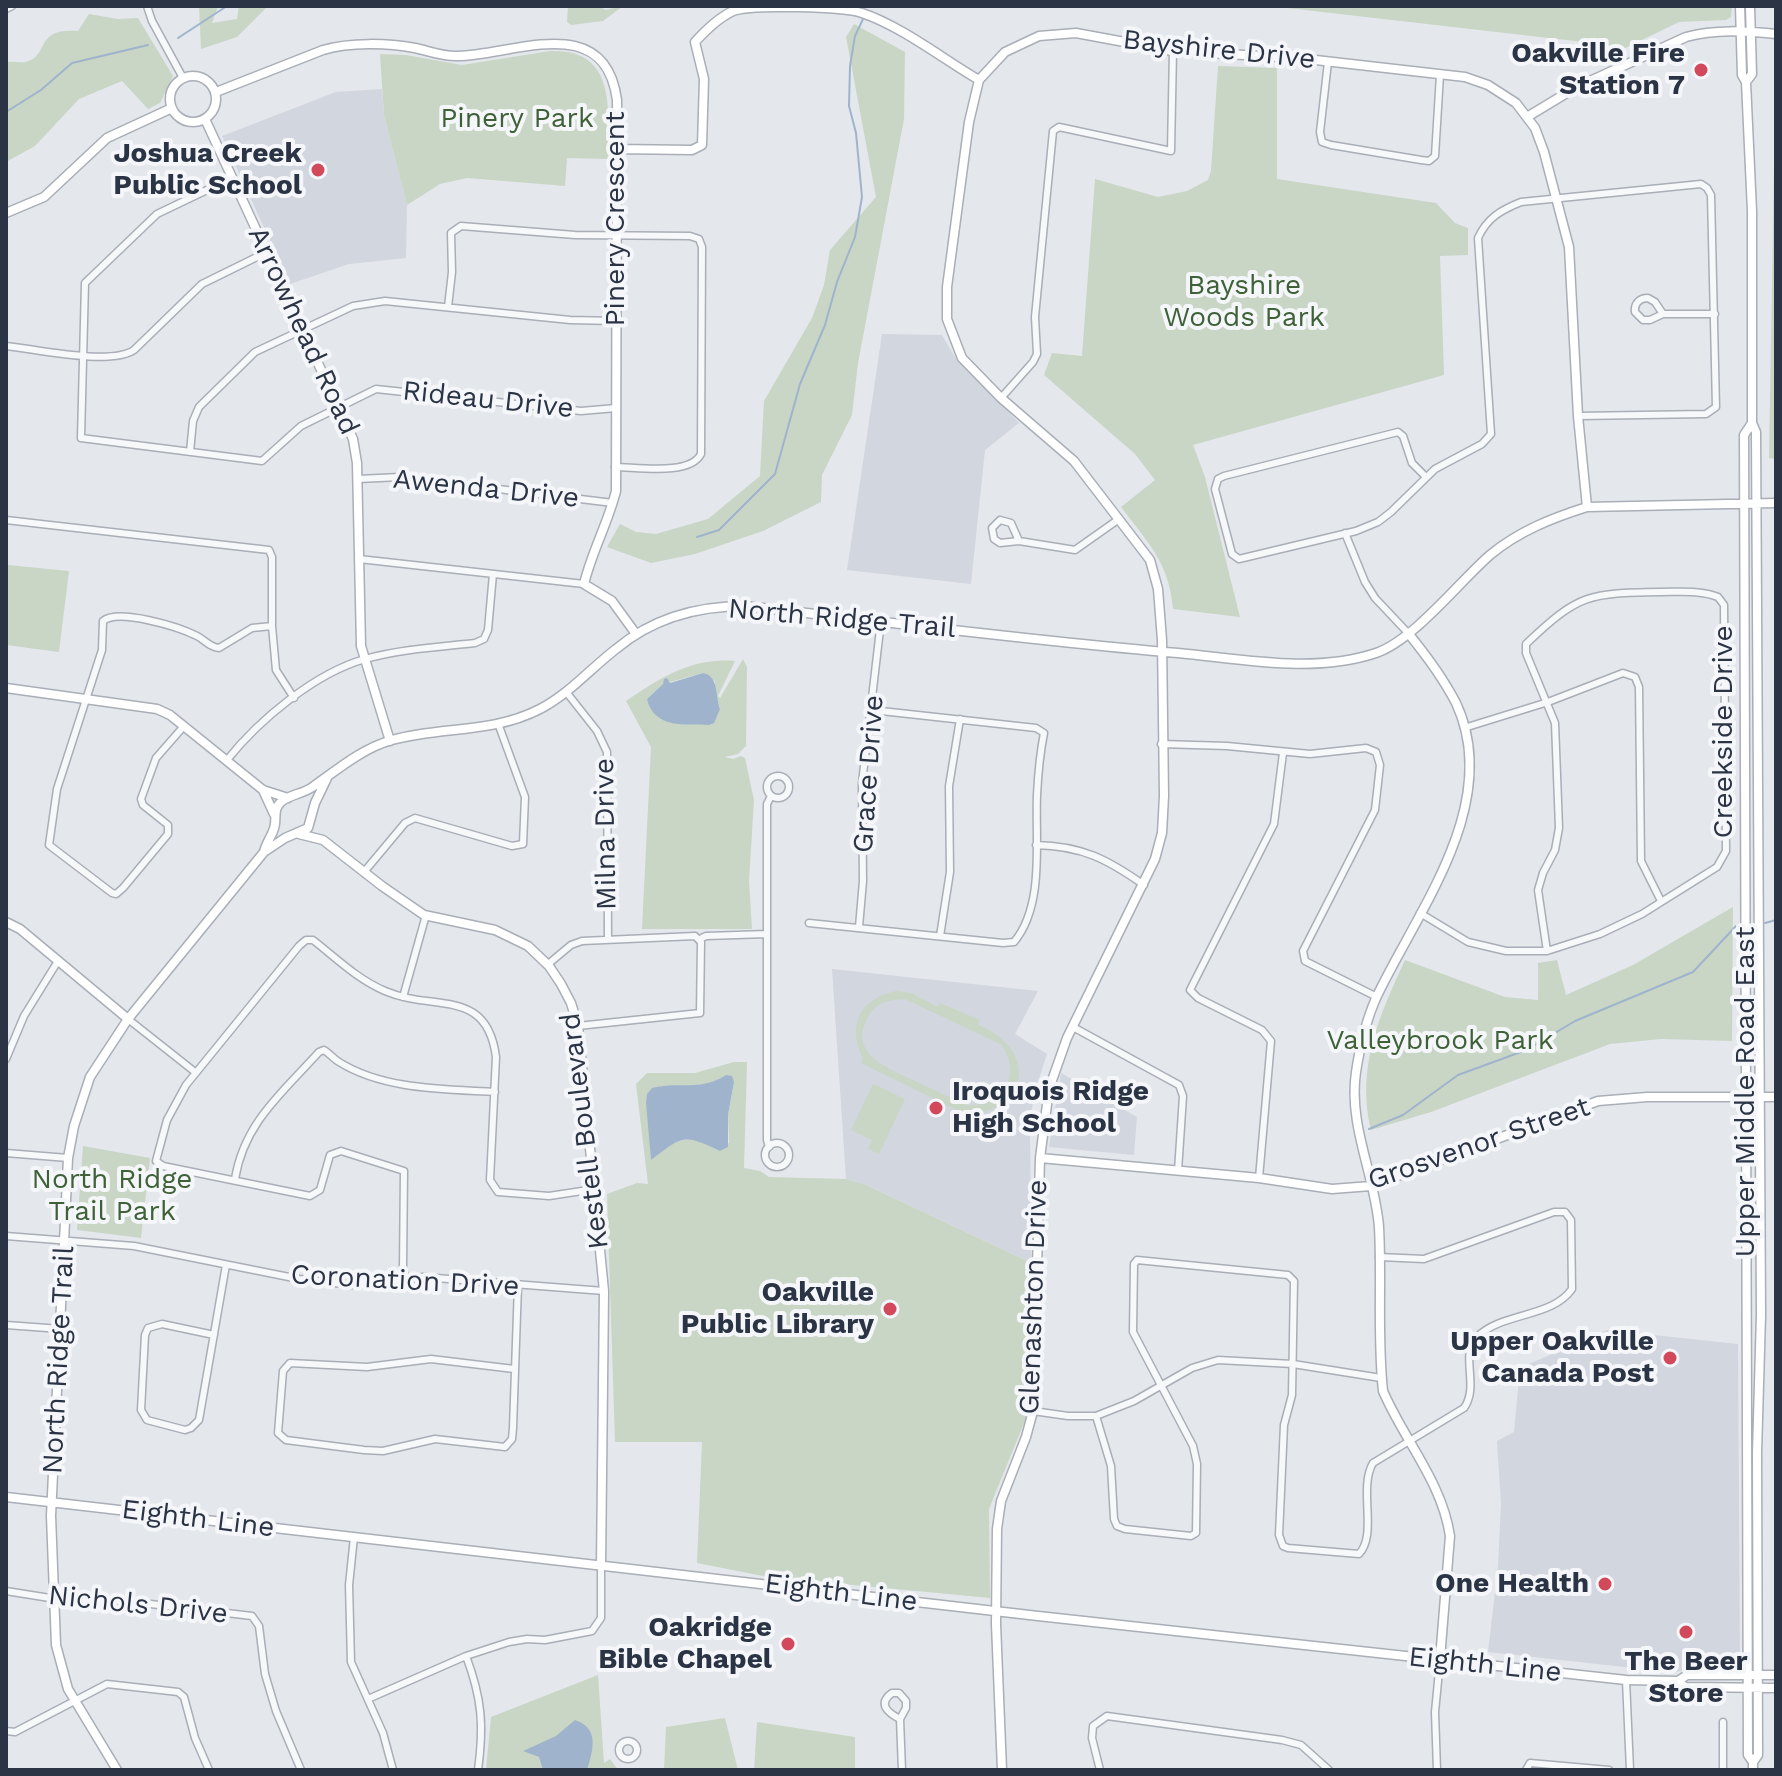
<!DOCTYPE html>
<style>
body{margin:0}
#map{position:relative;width:1782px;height:1776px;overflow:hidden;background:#e4e7ec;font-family:"Work Sans",sans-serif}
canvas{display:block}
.frame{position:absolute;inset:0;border:8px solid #2b3445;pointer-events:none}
</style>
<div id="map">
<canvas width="1782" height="1776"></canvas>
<div class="frame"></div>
</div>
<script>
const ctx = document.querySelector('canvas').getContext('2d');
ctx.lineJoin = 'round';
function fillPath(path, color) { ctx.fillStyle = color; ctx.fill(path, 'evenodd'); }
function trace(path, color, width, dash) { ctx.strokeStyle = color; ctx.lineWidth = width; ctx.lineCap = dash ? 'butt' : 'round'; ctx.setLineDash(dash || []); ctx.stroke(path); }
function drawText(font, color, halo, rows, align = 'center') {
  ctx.font = font + ' "Work Sans",sans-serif'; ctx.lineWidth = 8; ctx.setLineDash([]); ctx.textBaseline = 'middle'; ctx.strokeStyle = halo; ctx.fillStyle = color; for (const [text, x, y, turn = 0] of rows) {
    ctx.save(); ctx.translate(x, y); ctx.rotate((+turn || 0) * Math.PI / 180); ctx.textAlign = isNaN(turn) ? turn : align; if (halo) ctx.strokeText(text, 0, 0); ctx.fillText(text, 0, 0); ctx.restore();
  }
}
fillPath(new Path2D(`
 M382,89L384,115L407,205L406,258L349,264L290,284L222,136L336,92Z
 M882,334L942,335L955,357L1019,423L985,450L971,584L847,570Z
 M832,969L1038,991L1015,1034L1047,1054L1034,1094L1030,1123L1031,1263L864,1184L846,1179Z
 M1061,1073L1137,1117L1134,1155L1049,1147Z
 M1607,1330L1738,1344L1740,1667L1670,1672L1488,1652L1498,1567L1501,1504L1497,1441L1514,1432L1520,1368Z`), '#d2d6de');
fillPath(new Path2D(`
 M199,6H218L212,23L237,19L239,6H268L237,37L201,49Z
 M568,6H598L606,10L623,6L603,21L571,25L567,22Z
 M1270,6H1732L1731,17L1726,20L1679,22L1607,57L1601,44Z
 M89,14L118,19L138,18L173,76L160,103L148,109L122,81L79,99L35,146L6,162V62C12,61 20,63 26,62C51,55 33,28 78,31Z
 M854,24L905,52L904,119L858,363L852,415L822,475L821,502L763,531L695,554L651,563L607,547L620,524L636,532L656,534L708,519L760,476L764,401L812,318L824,285L830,250L876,197L846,37Z
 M550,51C618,48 608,112 608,159L567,158L565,186L467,178L440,184L407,205L384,115L380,54L406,55L462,65Z
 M1776,51V459L1769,458Z
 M1218,66L1277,68V179L1436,203L1455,223L1468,228V255L1440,256L1444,375L1193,445L1205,477L1240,617L1173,609C1169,562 1148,543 1121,507L1155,480L1135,454L1044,375L1052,353L1082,356L1095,179L1158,197L1187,191L1208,180L1211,171Z
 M8,565L69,571L59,652L6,645Z
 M743,659L747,667L746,746L738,754L725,757L733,759L741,756L745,758L754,800L749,881L752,929H642L651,747L626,701C660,678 692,657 735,661L718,696L720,698ZM703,673L715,681V695L720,709L647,699L663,684Z
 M1733,907L1732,1041L1661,1039L1610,1044L1431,1112L1371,1130C1356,1068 1379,1016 1405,960L1505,997L1538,1000V963L1557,960L1566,995L1633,965Z
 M896,991L911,993L938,1007L940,1003L980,1020L978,1025C1031,1045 1035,1102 976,1114L973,1118L861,1063L863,1059C847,1025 859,999 896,991ZM905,999L1002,1045C1022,1077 1003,1108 966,1105C949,1097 932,1089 915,1081C888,1068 847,1054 868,1017C877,1001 889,1000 905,999Z
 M734,1062H747L744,1168L760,1171L769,1177L846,1179L864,1184L1031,1263L1032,1300L1029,1411L989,1509L990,1598L768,1577L697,1563L702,1442H615L607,1194L637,1183L648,1184L636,1084L647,1073H695ZM726,1075L734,1082L728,1115L729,1143L716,1149C689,1130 674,1142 651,1159L647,1094L660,1086L691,1087L714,1082Z
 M873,1084L905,1099L879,1154L868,1149L872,1140L851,1130Z
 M83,1146L150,1158L141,1238L77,1230Z
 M598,1675L604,1763L610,1759L618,1770H486L491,1717Z
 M725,1718L738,1770H664L666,1727Z
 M757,1722L855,1737V1770H754Z`), '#c9d6c5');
fillPath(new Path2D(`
 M703,673C719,676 715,695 720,709L714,723L709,725C685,724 654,729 647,699L663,684L664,679L667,678L670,683Z
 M726,1075L732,1076L734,1082L728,1115V1147L720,1151C684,1134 684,1135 651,1160L646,1103L647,1094L652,1088C678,1081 700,1092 726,1075Z
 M575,1720C600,1728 593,1751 587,1770H543L539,1757L523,1751L556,1736Z`), '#9fb4cc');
trace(new Path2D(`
 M178,38L227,6
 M6,112L41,90L72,63L148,45
 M697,537L719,530L775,474L800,384L825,325L837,282L855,237L862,197L856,133L849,106L850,66L855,36L863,19
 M1765,923L1776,920
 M1535,1045L1575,1021L1693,972L1736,926
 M1369,1129L1403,1115L1458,1075L1529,1049`), '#9fb4cc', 2);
const street = new Path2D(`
 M147,6L152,21L183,78
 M6,9L12,6
 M1328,62L1320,132L1322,142L1331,145L1421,160L1429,161L1435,156L1440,75
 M232,178L157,214L85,283L81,438L262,461L301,426L376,389L581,411L616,408
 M1648,298L1655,302L1663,314L1650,320H1643L1635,312C1634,304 1639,298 1648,298Z
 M448,307L452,272L451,233L461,226L575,235L690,236L699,239L702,247L701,454C690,476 637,467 615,467
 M1663,314H1715
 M6,346C36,349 110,366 134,350L202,284L267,252
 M1001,398L1033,362L1037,354L1035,317L1053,131L1059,127L1171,151L1173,51
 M190,452L193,421L199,407L255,352L353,306L385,301L570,320L616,321
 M1426,477L1412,463L1403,436L1398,432L1224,476L1218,479L1215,489L1232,554L1239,559L1356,531L1378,522L1391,512L1435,469L1482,444L1491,434L1478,238C1487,218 1501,210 1521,202L1701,184L1707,188L1711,195L1716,407L1706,414L1578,416
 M358,479L400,477L613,503
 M6,520L269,550L272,557V626L276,670L294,698
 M1000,520L1011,523L1019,541L1000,543L994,539L992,528Z
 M1345,533L1365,582L1375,598L1408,633
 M1019,541L1075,550L1119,519
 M359,559L584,584
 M567,693L597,731L607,752L608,939
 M184,726L156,758L141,799L143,805L168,825V834L123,888L116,894L112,893L49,845L57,789L102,650L103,621C118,608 179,627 197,636C205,640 209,647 219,648L252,628L272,626
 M1464,728L1548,702L1623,673L1635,677L1639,687L1641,861L1661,901
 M1161,744L1227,746L1310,754L1366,748L1376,752L1380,765L1375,810L1303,951L1305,961L1377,997
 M227,760C259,720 315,673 365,659C401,649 438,647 475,643L484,639L488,630L493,574
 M767 787a11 11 0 1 1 22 0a11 11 0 1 1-22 0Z
 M1036,845C1082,846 1107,859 1144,885
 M364,872L405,823L415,818L512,846L523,844L525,797L499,726
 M1420,913L1468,942L1506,951H1547L1600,934L1642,914L1717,867L1726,851L1724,605L1718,597C1701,590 1680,592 1661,592C1590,593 1579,593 1526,644V653L1555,723L1559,828L1555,850L1543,873L1538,890L1547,951
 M809,923L1003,943L1014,942C1045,905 1035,840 1037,795C1038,775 1040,753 1044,733L1036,728L872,710
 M859,927L863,881L862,783L881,621
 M940,936L950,872L949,786L960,719
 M700,939L706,936L767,934
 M547,965L571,945L582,941L695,936L701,942L700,1013L578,1026
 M403,997L426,915
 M128,1019L195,1072
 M1073,1027L1179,1085L1183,1096L1178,1171
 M6,1059L24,1016L58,961
 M765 1155a12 12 0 1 1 24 0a12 12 0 1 1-24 0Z
 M769,1147L767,1140V804L771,796
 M6,1153L68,1158
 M1259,1178L1271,1041L1262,1030L1198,998L1190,990L1274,824L1283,753
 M235,1179C244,1123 282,1093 319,1052L324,1050C330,1054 334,1059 339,1062C384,1090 444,1089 495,1092
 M6,1236L134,1246L299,1279L353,1285L377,1284L423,1277L604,1291
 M406,1278L403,1268L404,1171L341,1151L330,1155L320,1190L310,1196L163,1166L156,1161L167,1120L186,1085L299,946L306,940H313C336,958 357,979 385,991C434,1012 487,987 496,1057L490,1180L498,1192L549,1196L595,1189
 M6,1325L61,1329
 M214,1335L162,1324L148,1328L145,1335L141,1410L147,1420L185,1430L191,1428L199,1420L226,1265
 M514,1369L431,1359L367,1367L290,1363L283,1371L278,1433L286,1440L364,1450L383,1451L435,1439L505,1447L512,1439L513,1428L518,1285
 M1033,1411L1068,1416H1096L1134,1401L1192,1368L1218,1360L1293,1364L1381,1378
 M1096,1416L1111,1466L1114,1519L1117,1526L1125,1529L1191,1536L1196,1533L1197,1464L1193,1446L1133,1332L1134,1264L1137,1260L1288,1275L1294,1281L1292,1395L1284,1425L1279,1535L1283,1546L1288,1548L1359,1554C1378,1534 1358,1488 1373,1463L1464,1408C1480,1386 1459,1354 1477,1337C1502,1312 1552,1318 1572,1289L1571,1220L1565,1212H1554L1424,1259L1379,1257
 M354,1537L349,1585L351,1662L383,1733L393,1770
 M6,1591L56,1599L125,1601L252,1616L259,1626L265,1674L276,1711L301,1770
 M466,1656C482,1698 484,1726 478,1770
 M1626,1680L1630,1770
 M892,1693H899L906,1701V1708L900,1719C888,1713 877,1704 892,1693Z
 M368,1699L466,1656L509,1642L527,1639L545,1640L592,1631L601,1618V1566
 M900,1719L902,1770
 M1723,1722V1770
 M6,1731L15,1732L107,1684L178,1692L184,1697L195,1738L209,1770
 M619 1750a9 9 0 1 1 18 0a9 9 0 1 1-18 0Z
 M1100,1770L1092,1738L1093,1726L1107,1716L1282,1740L1301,1745L1329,1770
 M1437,1770L1435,1712L1439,1671
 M1526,1770L1530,1763L1609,1770`);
const secondary = new Path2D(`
 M1740,6L1742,75L1746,82L1752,211V423L1756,432L1761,1315L1757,1453L1758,1755L1753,1762
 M170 99a23 23 0 1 1 46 0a23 23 0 1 1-46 0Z
 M1746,82L1752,74L1750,6
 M216,92L323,50C350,42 388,43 415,48C429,51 444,57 458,56C514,55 605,10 617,100L616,491C608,523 592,551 584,584L612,601L636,634
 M1527,117L1575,88L1686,37C1715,29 1746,31 1776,34
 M205,119L353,439L357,463L361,646L390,741
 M616,149L692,150L702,145L704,79L695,42C705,31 720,17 733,11C750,4 844,7 862,13C901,26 943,59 979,80
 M6,213L44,197L107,138L172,108
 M1752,423L1744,435L1748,1755L1753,1762V1770
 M1408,633C1426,655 1443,678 1456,703C1503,803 1418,910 1377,996C1366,1020 1360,1046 1356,1072C1348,1125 1375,1175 1379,1227C1382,1281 1377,1336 1383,1391C1404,1440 1442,1482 1450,1536L1439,1671
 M6,688L157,709L170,715L263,790L288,798
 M263,790L274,814
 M299,834L323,840L382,886L424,915L495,930L528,946L549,966L561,984L571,1003L578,1026L604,1291L601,1566
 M264,852L285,838L308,828L315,803L327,778
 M6,922L20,929L128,1019
 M1040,1158L1259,1178L1332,1189L1371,1186L1598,1101L1647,1097H1776
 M6,1497L1038,1616L1626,1680L1678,1681L1687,1675H1776
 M1678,1681L1685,1687L1776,1688
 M117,1770L68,1689L56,1645L51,1516L68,1158L74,1126L90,1077L128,1019L264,852C266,842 274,834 275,824C276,815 274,808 281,802C290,794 304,794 314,786C338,769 363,748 392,740C443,726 491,734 540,709C569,694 590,669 616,649C653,618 697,606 745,606C889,622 1034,641 1178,653C1242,659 1313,674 1376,653C1414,640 1459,582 1490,555C1519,531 1552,518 1587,507L1776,503
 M1002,1770L996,1624L997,1529L1001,1501L1026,1437L1033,1411L1040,1158L1049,1089L1067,1038L1155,859L1162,833L1164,796L1162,640L1158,589L1150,560L1074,461L1001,398L962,358L947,319V287L969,122L979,80L1005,52L1039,36L1076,33L1173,51L1298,58L1465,77L1488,85L1516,103L1535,128L1544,152L1569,247L1578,416L1587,507`);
trace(street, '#a9aeb7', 9);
trace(secondary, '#a9aeb7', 11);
trace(street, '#f7f8fa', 6);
trace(secondary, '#fff', 8);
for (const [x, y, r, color] of [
 [1701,70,8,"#d1495b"],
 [318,170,8,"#d1495b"],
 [936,1108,8,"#d1495b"],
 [890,1309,8,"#d1495b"],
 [1670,1358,8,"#d1495b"],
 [1605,1584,8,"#d1495b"],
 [1686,1632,8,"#d1495b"],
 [788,1644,8,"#d1495b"]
]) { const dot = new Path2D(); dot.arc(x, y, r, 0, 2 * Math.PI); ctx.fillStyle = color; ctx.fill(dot); trace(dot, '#f4f6f9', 3); }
drawText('28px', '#2b3445', '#f4f6f9', [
 ["Bayshire Drive",1219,50,6],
 ["Pinery Crescent",616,219,-90],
 ["Arrowhead Road",303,331,65],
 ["Rideau Drive",488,400,6],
 ["Awenda Drive",486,489,6],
 ["North Ridge Trail",842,619,5],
 ["Creekside Drive",1724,732,-90],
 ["Grace Drive",869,774,-86],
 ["Milna Drive",606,834,-91],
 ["Upper Middle Road East",1746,1092,-90],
 ["Kestell Boulevard",585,1131,-97],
 ["Grosvenor Street",1479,1144,-19],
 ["Coronation Drive",405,1281,3],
 ["Glenashton Drive",1034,1297,-88],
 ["North Ridge Trail",59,1360,-87],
 ["Eighth Line",198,1519,7],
 ["Eighth Line",841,1593,7],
 ["Nichols Drive",138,1605,6],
 ["Eighth Line",1485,1665,6]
]);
drawText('bold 28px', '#2b3445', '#f4f6f9', [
 ["Oakville Fire",1685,54],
 ["Station 7",1685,86],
 ["Joshua Creek",302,154],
 ["Public School",302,186],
 ["Iroquois Ridge",952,1092,"left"],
 ["High School",952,1124,"left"],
 ["Oakville",874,1293],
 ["Public Library",874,1325],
 ["Upper Oakville",1654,1342],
 ["Canada Post",1654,1374],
 ["One Health",1589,1584],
 ["Oakridge",772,1628],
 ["Bible Chapel",772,1660],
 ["The Beer",1686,1662,"center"],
 ["Store",1686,1694,"center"]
], 'right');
drawText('28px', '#3f6138', '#f4f6f9', [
 ["Pinery Park",517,119],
 ["Bayshire",1244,286],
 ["Woods Park",1244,318],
 ["Valleybrook Park",1440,1041],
 ["North Ridge",112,1180],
 ["Trail Park",112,1212]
]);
</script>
